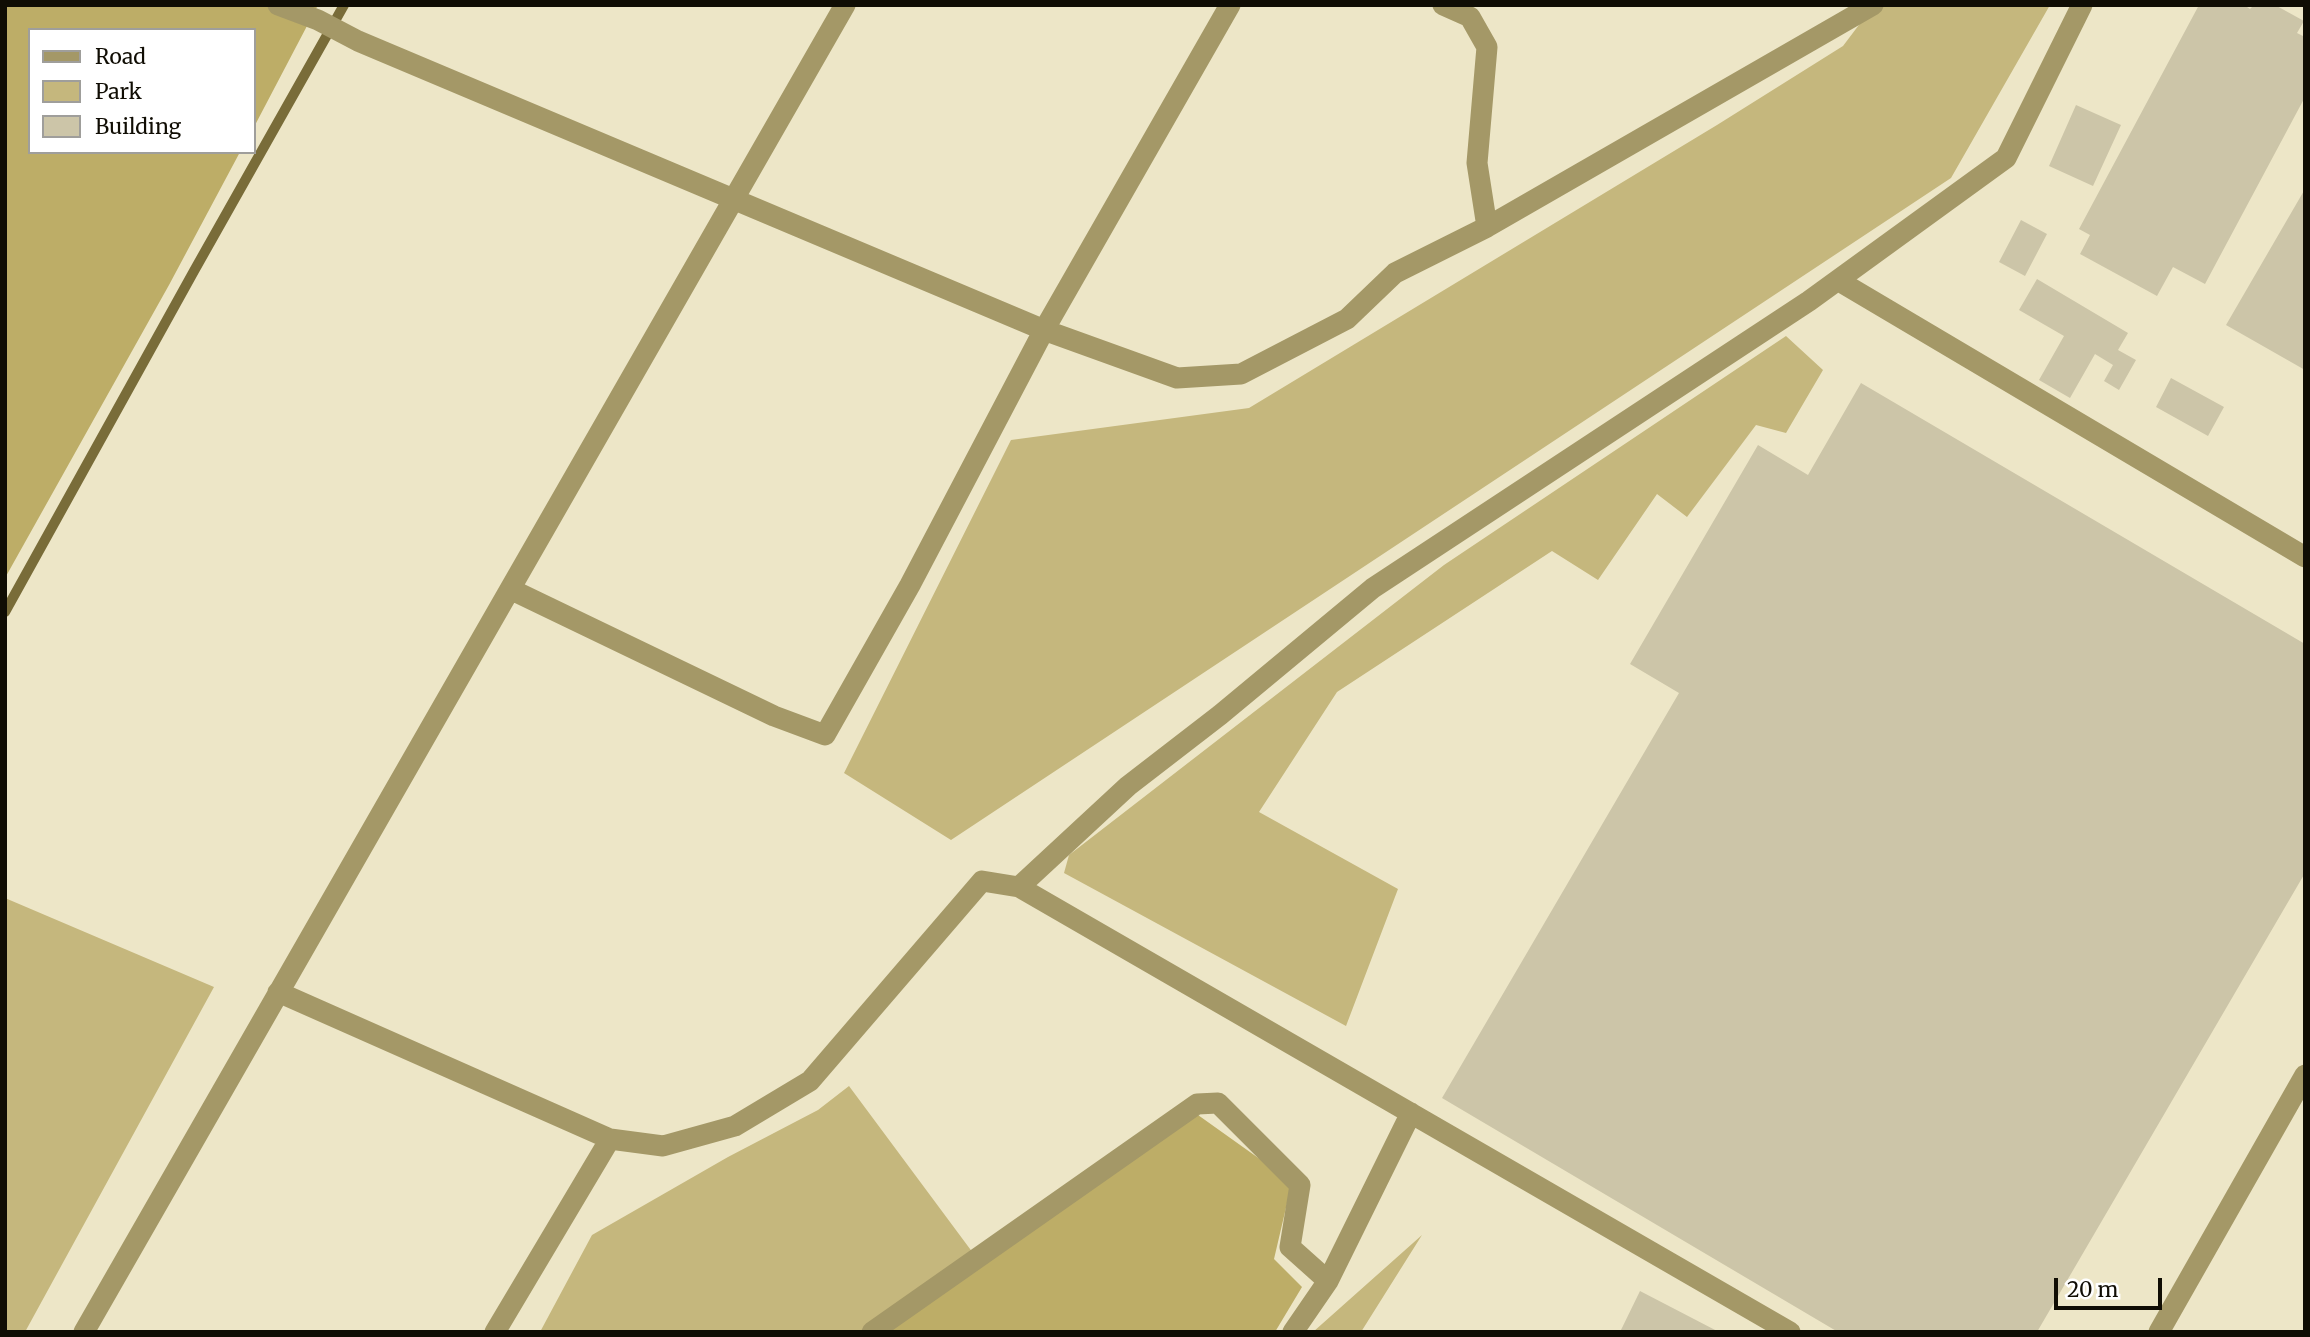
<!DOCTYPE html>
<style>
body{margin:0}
#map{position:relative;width:2310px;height:1337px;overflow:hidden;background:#ede6c7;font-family:Merriweather,serif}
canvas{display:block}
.frame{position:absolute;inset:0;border:7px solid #100d04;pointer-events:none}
.legend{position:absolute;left:28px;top:28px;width:228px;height:126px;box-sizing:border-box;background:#fff;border:2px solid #9f9e9b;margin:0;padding:9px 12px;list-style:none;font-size:21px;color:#100d04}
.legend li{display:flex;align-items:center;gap:14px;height:35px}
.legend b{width:35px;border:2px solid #9f9e9b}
.scale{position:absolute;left:2054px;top:1278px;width:108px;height:32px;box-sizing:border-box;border:4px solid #100d04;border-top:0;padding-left:9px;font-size:21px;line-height:24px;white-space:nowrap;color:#100d04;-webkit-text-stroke:5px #fff;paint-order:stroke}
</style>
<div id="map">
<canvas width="2310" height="1337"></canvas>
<div class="frame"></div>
<ul class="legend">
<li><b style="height:9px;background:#a49867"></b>Road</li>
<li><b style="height:19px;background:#c5b77d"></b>Park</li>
<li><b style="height:19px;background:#ccc5a8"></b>Building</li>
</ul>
<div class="scale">20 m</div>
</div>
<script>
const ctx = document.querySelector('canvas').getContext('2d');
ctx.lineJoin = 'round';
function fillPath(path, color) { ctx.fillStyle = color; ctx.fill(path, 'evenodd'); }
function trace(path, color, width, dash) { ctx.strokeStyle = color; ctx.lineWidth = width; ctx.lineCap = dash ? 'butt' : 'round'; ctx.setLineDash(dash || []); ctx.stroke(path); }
fillPath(new Path2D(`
 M1874,5H2050L1951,178L951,840L844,773L1011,440L1249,408L1717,125L1843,46Z
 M1786,336L1823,370L1786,433L1756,425L1687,517L1657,494L1598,580L1552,551L1337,692L1259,812L1398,889L1346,1026L1064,873L1069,855L1444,565Z
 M5,898L214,987L25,1332H5Z
 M849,1086L973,1253L862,1332H540L592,1235L728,1157L818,1110Z
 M1422,1235L1361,1332H1313Z`), '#c5b77d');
fillPath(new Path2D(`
 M5,5H318L254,127V30H30V152H240L169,285L5,578Z
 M1198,1115L1292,1182L1274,1259L1302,1287L1275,1332H882Z`), '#bdad67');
trace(new Path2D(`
 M5,612L194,271L344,5`), '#796c39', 10);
fillPath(new Path2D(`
 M2199,5H2244L2250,9L2254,5H2275L2304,21L2297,33L2305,37V97L2205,284L2173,267L2157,296L2080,254L2090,235L2079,229Z
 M2076,105L2121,125L2093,186L2049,166Z
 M2305,189V370L2226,325Z
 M2021,220L2047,234L2025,276L1999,262Z
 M2037,279L2128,333L2118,350L2136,360L2119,390L2104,381L2113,365L2095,354L2070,398L2039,380L2064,336L2019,310Z
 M2171,378L2224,407L2208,436L2156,407Z
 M1861,383L2305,644V873L2037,1332H1838L1442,1098L1679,693L1630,664L1758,445L1808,475Z
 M1640,1291L1719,1332H1620Z`), '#ccc5a8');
trace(new Path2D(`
 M278,5L318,20L358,41L1044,330L1177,378L1241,374L1347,319L1395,273L1487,227L1873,5
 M1443,5L1470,17L1487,47L1477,163L1487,227
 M1839,281L2305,557
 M510,589L774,716L825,735L910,585L1044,330L1230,5
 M1019,887L1128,786L1220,715L1373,588L1809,301L2006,158L2082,5
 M278,992L610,1139L663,1146L735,1126L810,1081L982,881L1019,887L1790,1332
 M84,1332L845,5
 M495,1332L610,1139
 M872,1332L1197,1104L1218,1103L1300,1185L1290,1247L1328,1281
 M1293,1332L1328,1281L1411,1113
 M2159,1332L2305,1075`), '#a49867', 21);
</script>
